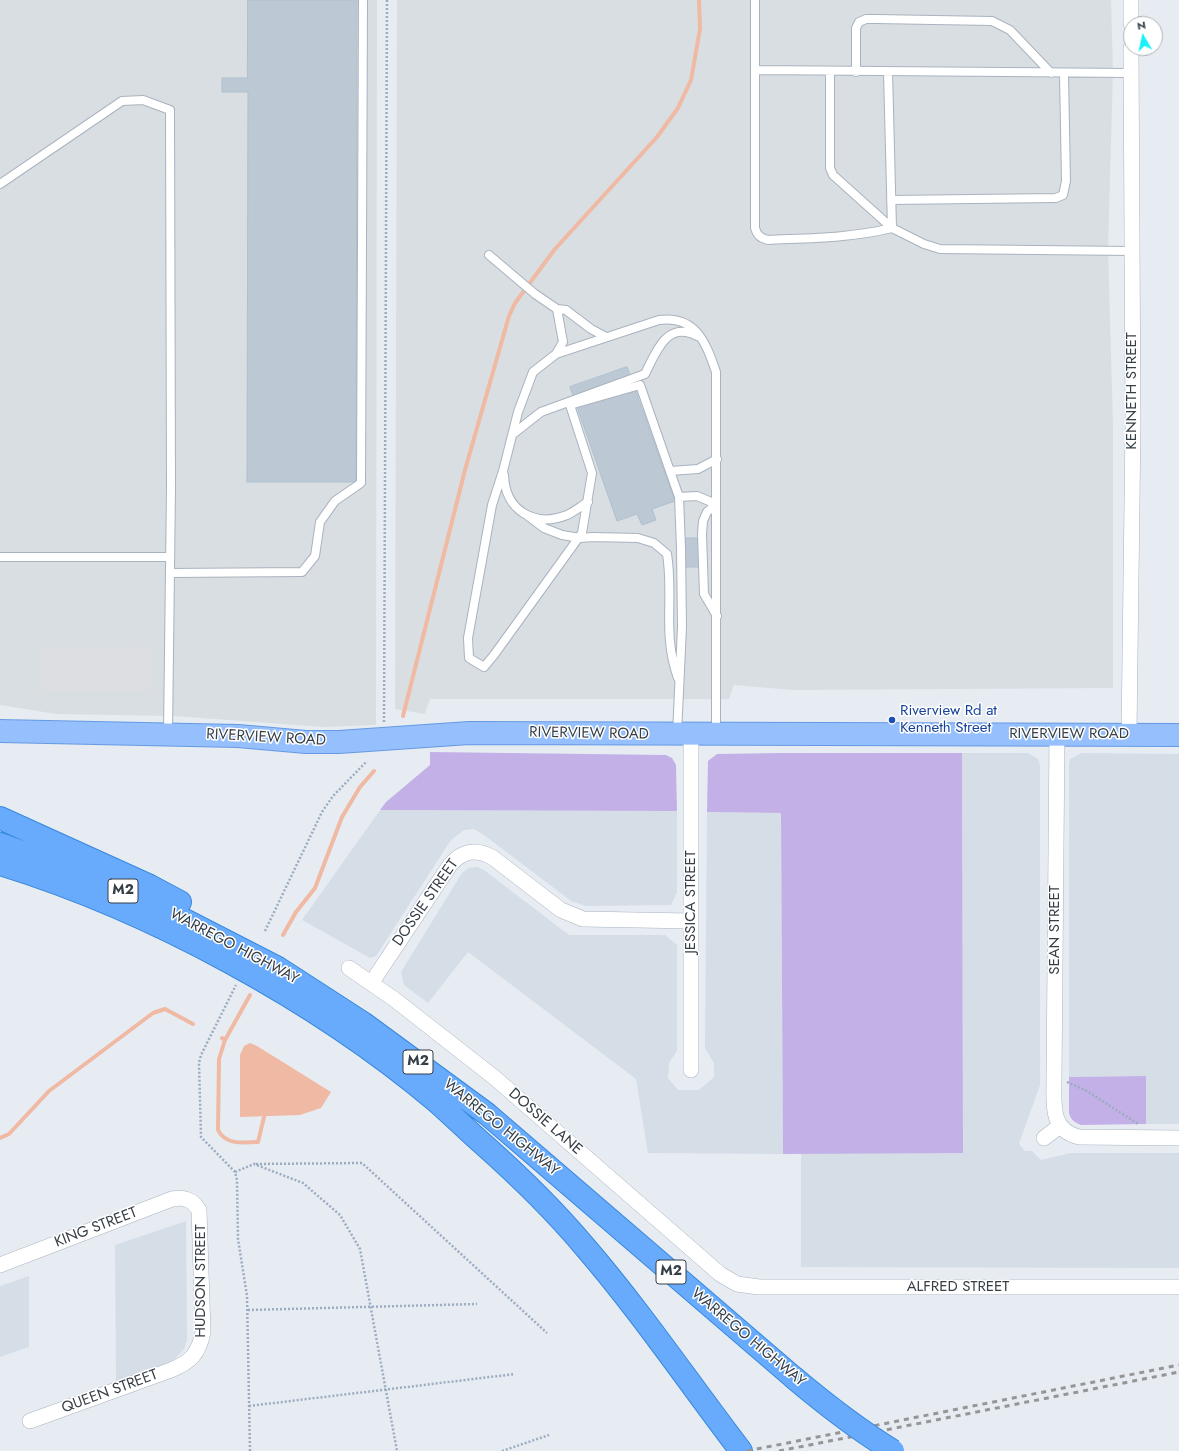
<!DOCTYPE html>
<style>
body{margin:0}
#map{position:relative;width:1179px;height:1451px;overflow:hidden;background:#e7ecf3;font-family:Jost,sans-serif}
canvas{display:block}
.north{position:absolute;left:1123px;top:16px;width:40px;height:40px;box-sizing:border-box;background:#fff;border:1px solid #afb2b5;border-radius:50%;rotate:351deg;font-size:11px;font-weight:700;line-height:16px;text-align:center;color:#363e46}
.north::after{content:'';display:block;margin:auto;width:14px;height:18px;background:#19f1f8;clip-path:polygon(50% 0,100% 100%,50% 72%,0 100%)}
</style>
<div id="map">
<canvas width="1179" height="1451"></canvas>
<div class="north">N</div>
</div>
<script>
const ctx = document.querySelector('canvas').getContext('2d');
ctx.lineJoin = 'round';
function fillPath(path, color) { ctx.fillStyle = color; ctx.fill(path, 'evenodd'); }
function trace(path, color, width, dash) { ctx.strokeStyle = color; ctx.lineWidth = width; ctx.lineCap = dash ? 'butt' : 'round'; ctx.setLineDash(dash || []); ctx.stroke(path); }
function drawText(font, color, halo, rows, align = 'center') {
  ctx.font = font + ' Jost,sans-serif'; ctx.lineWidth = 3; ctx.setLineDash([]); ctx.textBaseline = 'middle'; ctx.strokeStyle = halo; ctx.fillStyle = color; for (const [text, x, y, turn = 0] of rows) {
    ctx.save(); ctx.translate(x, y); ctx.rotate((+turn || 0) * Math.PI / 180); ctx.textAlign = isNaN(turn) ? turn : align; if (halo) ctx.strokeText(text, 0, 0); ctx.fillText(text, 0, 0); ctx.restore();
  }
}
fillPath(new Path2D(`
 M962,753H1028L1038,759L1040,765V1085L1019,1144L1025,1151H1032L1041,1160L1071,1153H1179V1268L801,1267V1153H963Z
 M1081,753L1179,754V1124H1146V1076L1069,1077V765L1070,759Z
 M380,810L677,811V892L671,905L586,906L571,901L484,835L474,829L464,830L451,840L376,956L370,958L302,920Z
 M707,812L781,813L783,1154L648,1153L636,1079L468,952L428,1003L404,985L401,972L462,873L469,868L477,867L484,870L569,935H665L677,945V1051L669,1063L668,1078L678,1090H699L714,1077V1063L705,1048Z
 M186,1221L187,1340L184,1349L173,1361L116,1382L115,1245Z
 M29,1276V1347L0,1357V1286Z`), '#d5dde7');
fillPath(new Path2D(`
 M0,0H377L376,725L323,727L174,716L56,714L0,705Z
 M397,0H1111L1113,71L1108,250L1113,424V688L792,690L734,685L729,699H430L425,714L395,709Z`), '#d8dee2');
fillPath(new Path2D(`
 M430,752L666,755L672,758L676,765L677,811L380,810L386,802L430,765Z
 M782,753H962L963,1153L783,1154L781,813L707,812L708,761L717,754Z
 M1146,1076V1124L1081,1125C1074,1122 1071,1120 1069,1113V1077Z`), '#c2b0e7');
fillPath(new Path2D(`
 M151,647V691L42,692V648Z`), '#dcdee1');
fillPath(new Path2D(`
 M250,1043L257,1046L331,1092L321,1108L300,1115L240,1117V1055L244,1046Z`), '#f0b9a3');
trace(new Path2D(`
 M403,716L465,470L509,316L515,303L555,249L657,137L678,108L691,80L700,29L699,0
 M283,935L296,912L315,888L342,817L360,787L374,771
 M222,1038L225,1040L250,995
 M225,1040L219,1059L218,1130C225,1145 244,1143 258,1142L264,1117
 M0,1138L9,1134L49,1091L153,1013L165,1009L193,1024`), '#f0b9a3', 4);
const building = new Path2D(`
 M248,0H357L356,482H247L248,92H222V78H247Z
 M627,367L675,501L652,509L656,520L642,525L637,514L617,521L570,387Z
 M686,538H699V567H686Z`);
fillPath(building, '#bcc9d5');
trace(building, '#afc0cf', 1);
const lane = new Path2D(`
 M755,0V228C757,235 760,238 768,240C809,238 851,238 892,228L888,72
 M755,70L1131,73
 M830,72V168L833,175L892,228L924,244L940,249L1131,251
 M856,72V28L859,22L866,19H876L992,21L1010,30L1051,73
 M0,184L122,101L143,100L170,110L171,487L168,734
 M891,200L1056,198L1063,195L1066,181L1064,74
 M489,255L535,294L557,309L566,310L591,329L606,337
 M556,354L563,342L557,309
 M513,434L541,412L645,374C656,352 667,320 697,336
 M670,471L698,469L717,459
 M504,475C505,510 534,528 567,515C574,512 581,506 588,502
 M679,497L697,496L716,504L707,512L703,521L702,534L704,594L717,616
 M528,516L544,528L562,535L580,538L593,537L638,538L654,543L667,554C674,597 662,635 678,678
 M0,557H170
 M170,573L302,572L315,556L320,522L335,501L361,483L363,0
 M677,734L682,627L681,548L679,497L640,385L570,405L592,473L582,533L494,655L484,667L469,658L468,638L492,505L503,471L518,412L533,372L556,354L659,320C696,315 706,343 716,372V732`);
const street = new Path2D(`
 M1131,0V24
 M1057,734L1054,1079C1054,1104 1050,1130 1079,1137L1179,1138
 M1129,734L1133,425L1131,48
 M691,735V1070
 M349,968L394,999L495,1078L720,1274L737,1284L759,1287H1179
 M372,982L450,865C462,851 475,848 492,857L561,910L583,919L691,921
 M1044,1138L1060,1126
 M0,1265L172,1199C184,1197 192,1199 199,1210L203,1332C199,1353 191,1362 171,1370L30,1421`);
const primary = new Path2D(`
 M0,731L238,736L306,742H339L469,733L1179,735`);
const highway = new Path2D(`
 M0,818L150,886L180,902
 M0,844L72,870L167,911L278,968L363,1023L487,1114L793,1377
 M0,864C150,910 316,1000 436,1101C452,1115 467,1130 483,1144C519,1176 554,1210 585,1247C641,1312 689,1383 741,1451`);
trace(lane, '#a9b3bf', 10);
trace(street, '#a9b3bf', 16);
trace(primary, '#659ae3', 24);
trace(highway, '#3888dc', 24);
trace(new Path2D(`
 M384,722L387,0
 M265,931L322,812L333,796L367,761
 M1067,1082L1087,1091L1138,1124
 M256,1164L362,1163L547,1333
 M235,1172L201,1137L199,1063L201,1055L236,985
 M248,1310L477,1304
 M249,1406L515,1374
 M250,1451L247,1296L238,1239L237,1180L235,1172L254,1164L303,1183L340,1215L360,1249L397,1451
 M502,1451L549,1435`), '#9bacc0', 2.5, [2, 2]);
trace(lane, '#fff', 8);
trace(street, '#fff', 15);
trace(primary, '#96bffd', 22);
trace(highway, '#68abfc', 22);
trace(new Path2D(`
 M747,1451L1179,1365
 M779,1451L1179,1372`), '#969696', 3, [5, 5]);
const highwayBridge = new Path2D(`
 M793,1377C825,1404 857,1429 893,1451`);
trace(highwayBridge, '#3888dc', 24, []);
trace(highwayBridge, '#68abfc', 22);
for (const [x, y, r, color] of [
 [892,720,4,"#1a4fb4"]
]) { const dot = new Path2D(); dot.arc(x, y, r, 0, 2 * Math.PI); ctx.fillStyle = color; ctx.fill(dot); trace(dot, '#fff', 1.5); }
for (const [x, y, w] of [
 [123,891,30],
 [418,1062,30],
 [671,1272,30]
]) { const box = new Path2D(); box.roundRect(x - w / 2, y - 12, w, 24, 3); ctx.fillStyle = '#fff'; ctx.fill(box); trace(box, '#363e46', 1); }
drawText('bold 14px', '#363e46', null, [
 ["M2",123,891],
 ["M2",418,1062],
 ["M2",671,1272]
]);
drawText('15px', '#363e46', '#fff', [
 ["KENNETH STREET",1132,391,-90],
 ["RIVERVIEW ROAD",589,734,1],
 ["RIVERVIEW ROAD",1069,734],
 ["RIVERVIEW ROAD",266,738,3],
 ["JESSICA STREET",691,902,-90],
 ["DOSSIE STREET",426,903,-55],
 ["SEAN STREET",1055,930,-90],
 ["WARREGO HIGHWAY",234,947,28],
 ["DOSSIE LANE",545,1122,41],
 ["WARREGO HIGHWAY",501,1128,39],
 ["KING STREET",96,1228,-21],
 ["HUDSON STREET",201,1281,-90],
 ["ALFRED STREET",958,1287],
 ["WARREGO HIGHWAY",748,1338,40],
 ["QUEEN STREET",110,1392,-20]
]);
drawText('15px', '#164399', '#fff', [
 ["Riverview Rd at",900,711],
 ["Kenneth Street",900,728]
], 'left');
</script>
